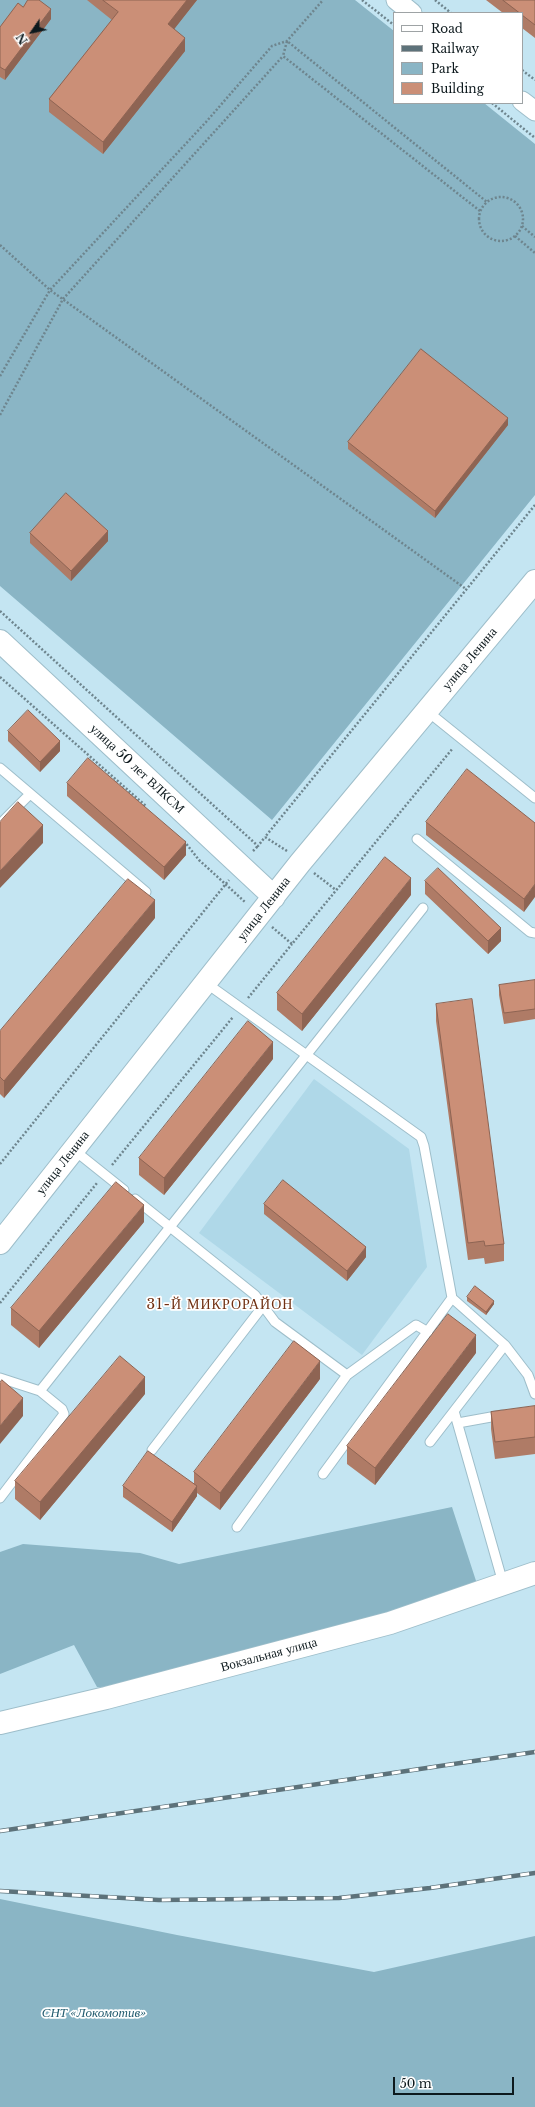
<!DOCTYPE html>
<meta charset="utf-8">
<style>
body{margin:0}
#map{position:relative;width:535px;height:2107px;overflow:hidden;background:#c4e5f2;font-family:"Libre Baskerville",serif}
canvas{display:block}
.legend{position:absolute;left:393px;top:12px;width:130px;height:92px;box-sizing:border-box;background:#fff;border:1px solid #9ea3a5;margin:0;padding:5px 7px;list-style:none;font-size:12px;color:#0d191d}
.legend li{display:flex;align-items:center;gap:8px;height:20px}
.legend b{width:20px;border:1px solid #9ea3a5}
.north{position:absolute;left:12px;top:12px;width:40px;height:40px;-webkit-text-stroke:3px #fff;paint-order:stroke;rotate:236deg;font-size:11px;font-weight:700;line-height:16px;text-align:center;color:#0d191d}
.north::after{content:'';display:block;margin:auto;width:14px;height:18px;background:#0d191d;clip-path:polygon(50% 0,100% 100%,50% 72%,0 100%)}
.scale{position:absolute;left:393px;top:2077px;width:121px;height:18px;box-sizing:border-box;border:2px solid #0d191d;border-top:0;padding-left:5px;font-size:12px;line-height:14px;white-space:nowrap;color:#0d191d;-webkit-text-stroke:3px #fff;paint-order:stroke}
</style>
<div id="map">
<canvas width="535" height="2107"></canvas>
<ul class="legend">
<li><b style="height:5px;background:#fff"></b>Road</li>
<li><b style="height:5px;background:#5d727a"></b>Railway</li>
<li><b style="height:11px;background:#8ab5c5"></b>Park</li>
<li><b style="height:11px;background:#cb8f77"></b>Building</li>
</ul>
<div class="north">N</div>
<div class="scale">50 m</div>
</div>
<script>
const ctx = document.querySelector('canvas').getContext('2d');
ctx.lineJoin = 'round';
function fillPath(path, color) { ctx.fillStyle = color; ctx.fill(path, 'evenodd'); }
function trace(path, color, width, dash) { ctx.strokeStyle = color; ctx.lineWidth = width; ctx.lineCap = dash ? 'butt' : 'round'; ctx.setLineDash(dash || []); ctx.stroke(path); }
function drawText(font, color, halo, rows, align = 'center') {
  ctx.font = font + ' "Libre Baskerville",serif'; ctx.lineWidth = 3.5; ctx.setLineDash([]); ctx.textBaseline = 'middle'; ctx.strokeStyle = halo; ctx.fillStyle = color; for (const [text, x, y, turn = 0] of rows) {
    ctx.save(); ctx.translate(x, y); ctx.rotate((+turn || 0) * Math.PI / 180); ctx.textAlign = isNaN(turn) ? turn : align; if (halo) ctx.strokeText(text, 0, 0); ctx.fillText(text, 0, 0); ctx.restore();
  }
}
fillPath(new Path2D(`
 M314,1079L409,1149L427,1267L362,1355L199,1233Z`), '#afd8e8');
fillPath(new Path2D(`
 M0,0H355L394,31V103H484L535,144V495L272,820L0,586Z
 M452,1507L478,1587L452,1597L117,1687H97L74,1645L0,1674V1552L23,1544L140,1553L179,1564Z
 M0,1899L177,1935L374,1972L535,1936V2107H0Z`), '#8ab5c5');
const lane = new Path2D(`
 M427,711L535,798
 M0,768L146,892
 M0,824L30,794
 M417,839L530,932L535,933
 M206,983L421,1137L424,1146L452,1298L505,1345L454,1411L503,1583
 M74,1150L124,1190
 M135,1199L255,1295L275,1322L347,1375
 M505,1345L528,1375L535,1394
 M0,1378L40,1391
 M458,1423L502,1415
 M430,1442L454,1411
 M152,1450L263,1306
 M323,1474L452,1298
 M0,1498L64,1414L62,1409L40,1391L423,908
 M237,1527L347,1375L416,1325L428,1332`);
const street = new Path2D(`
 M396,0L412,13
 M522,101L535,111`);
const secondary = new Path2D(`
 M0,641L274,897
 M0,1243L300,863L535,581
 M0,1723L106,1698L390,1623L535,1573`);
trace(lane, '#9ebeca', 11);
trace(street, '#9ebeca', 21);
trace(secondary, '#9ebeca', 24);
trace(new Path2D(`
 M362,0L394,25
 M435,0L451,13
 M522,70L535,80
 M492,103L535,138
 M479 219a22 22 0 1 1 44 0a22 22 0 1 1-44 0Z
 M480,211L283,56L287,41L487,202
 M522,226L535,237
 M515,236L535,253
 M0,245L50,290L466,589
 M0,376L50,290L206,122L272,46L287,41L323,0
 M0,415L63,299L283,56
 M0,611L258,846L265,837
 M0,677L146,806
 M184,841L199,860L245,902
 M253,851L258,846
 M287,851L265,837L535,505
 M314,873L336,890
 M272,927L292,944L453,748
 M248,998L292,944
 M0,1164L229,880
 M112,1165L233,1017
 M0,1303L97,1183`), '#6e858e', 2.5, [2, 2]);
trace(lane, '#fff', 9);
trace(street, '#fff', 19);
trace(secondary, '#fff', 22);
const rail = new Path2D(`
 M0,1831L535,1752
 M0,1891L159,1900L339,1898L430,1888L535,1873`);
trace(rail, '#5d727a', 4.5);
trace(rail, '#fff', 3, [9]);
fillPath(new Path2D(`
 M87,0H197L174,29L185,51L103,154L49,112V99L112,20Z
 M486,0H535V38L522,28V13H503Z
 M51,19L5,80L0,77V27Z
 M508,425L435,518L348,449V442Z
 M30,533L108,541L71,581L30,543Z
 M8,731L60,751L40,772L8,741Z
 M67,783L186,855L164,880L67,796Z
 M426,822L535,823L524,912L426,835Z
 M425,881L501,941L488,954L425,894Z
 M411,895L302,1031L277,1010V993Z
 M155,918L4,1098L0,1094V1031Z
 M535,980V1019L504,1024L499,995V985Z
 M436,1004L504,1244V1261L485,1264L484,1258L468,1260L436,1021Z
 M273,1059L164,1195L139,1175V1158Z
 M264,1204L366,1257L347,1281L264,1214Z
 M144,1222L39,1348L11,1325V1308Z
 M467,1297L494,1304L486,1315L467,1301Z
 M476,1353L375,1485L347,1464V1446Z
 M320,1379L220,1510L197,1493V1496L172,1532L123,1497V1486L194,1484V1472Z
 M145,1394L40,1520L15,1499V1481Z
 M535,1406V1454L495,1459L491,1429V1412Z`), '#af7b66');
fillPath(new Path2D(`
 M187,0H197L168,37V24Z
 M51,9V19L5,80V70Z
 M185,38V51L103,154V142Z
 M508,418V425L435,518V511Z
 M108,531V541L71,581V571Z
 M60,741V751L40,772V762Z
 M43,825V843L0,888V871Z
 M186,842V855L164,880V867Z
 M411,878V895L302,1031V1014Z
 M535,884V897L524,912V899Z
 M155,900V918L4,1098V1081Z
 M501,928V941L488,954V941Z
 M273,1042V1059L164,1195V1178Z
 M144,1205V1222L39,1348V1331Z
 M366,1247V1257L347,1281V1271Z
 M494,1301V1304L486,1315V1312Z
 M476,1335V1353L375,1485V1468Z
 M320,1361V1379L220,1510V1493Z
 M145,1377V1394L40,1520V1502Z
 M23,1398V1416L0,1444V1426Z
 M197,1486V1496L172,1532V1522Z`), '#8e6453');
const building = new Path2D(`
 M28,0H39L51,9L5,70L0,67V27L18,3L23,7Z
 M103,0H187L168,24L185,38L103,142L49,99L118,12Z
 M503,0H535V25L522,15V13H520Z
 M421,349L508,418L435,511L348,442Z
 M66,493L108,531L71,571L30,533Z
 M28,710L60,741L40,762L8,731Z
 M88,758L186,842L164,867L67,783Z
 M467,769L535,823V884L524,899L426,822Z
 M18,802L43,825L0,871V822Z
 M385,857L411,878L302,1014L277,993Z
 M438,868L501,928L488,941L425,881Z
 M128,879L155,900L4,1081L0,1077V1031Z
 M535,980V1009L504,1013L499,985Z
 M472,999L504,1244L485,1246L484,1241L468,1243L436,1004Z
 M248,1021L273,1042L164,1178L139,1158Z
 M283,1180L366,1247L347,1271L264,1204Z
 M116,1182L144,1205L39,1331L11,1308Z
 M475,1286L494,1301L486,1312L467,1297Z
 M448,1314L476,1335L375,1468L347,1446Z
 M294,1341L320,1361L220,1493L194,1472Z
 M120,1356L145,1377L40,1502L15,1481Z
 M2,1380L23,1398L0,1426V1383Z
 M535,1406V1437L495,1442L491,1412Z
 M148,1451L197,1486L172,1522L123,1486Z`);
fillPath(building, '#cb8f77');
trace(building, '#8e6453', 1);
drawText('13px', '#0d191d', '#fff', [
 ["улица Ленина",470,659,-50],
 ["улица 50 лет ВЛКСМ",137,769,43],
 ["улица Ленина",264,909,-52],
 ["улица Ленина",63,1163,-52],
 ["Вокзальная улица",269,1655,-15]
]);
drawText('italic 13px', '#245d70', '#fff', [
 ["СНТ «Локомотив»",94,2013]
]);
ctx.letterSpacing = '1px';
drawText('14px', '#703012', '#fff', [
 ["31-Й МИКРОРАЙОН",220,1305]
]);
ctx.letterSpacing = '0px';
</script>
